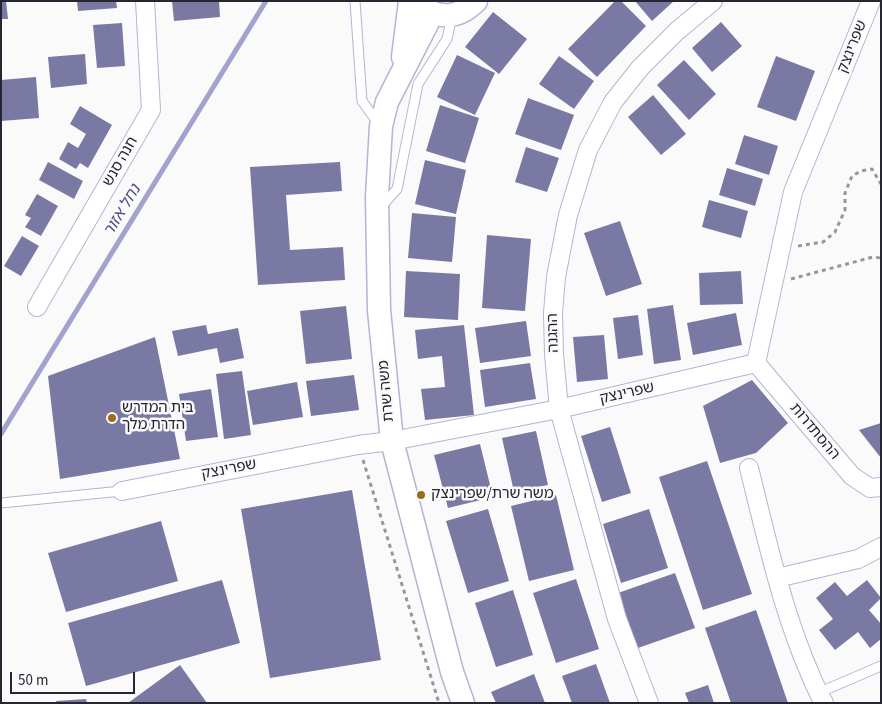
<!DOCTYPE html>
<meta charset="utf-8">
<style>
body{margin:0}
#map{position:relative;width:882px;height:704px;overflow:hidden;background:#fafafa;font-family:"Source Sans 3",sans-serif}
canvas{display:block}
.frame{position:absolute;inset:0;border:2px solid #262633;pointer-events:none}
.scale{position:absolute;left:10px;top:672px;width:125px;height:22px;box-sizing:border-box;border:2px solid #262633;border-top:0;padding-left:6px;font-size:15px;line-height:18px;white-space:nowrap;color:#262633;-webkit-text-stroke:4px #fafafa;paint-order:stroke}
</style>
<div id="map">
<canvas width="882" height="704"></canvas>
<div class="frame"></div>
<div class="scale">50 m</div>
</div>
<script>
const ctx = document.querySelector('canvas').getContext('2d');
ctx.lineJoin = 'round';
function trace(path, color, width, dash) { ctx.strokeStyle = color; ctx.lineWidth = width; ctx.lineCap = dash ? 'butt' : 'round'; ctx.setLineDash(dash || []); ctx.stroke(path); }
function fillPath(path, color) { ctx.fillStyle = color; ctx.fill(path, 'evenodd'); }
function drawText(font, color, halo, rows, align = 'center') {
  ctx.font = font + ' "Source Sans 3","Noto Sans Hebrew",sans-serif'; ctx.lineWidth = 5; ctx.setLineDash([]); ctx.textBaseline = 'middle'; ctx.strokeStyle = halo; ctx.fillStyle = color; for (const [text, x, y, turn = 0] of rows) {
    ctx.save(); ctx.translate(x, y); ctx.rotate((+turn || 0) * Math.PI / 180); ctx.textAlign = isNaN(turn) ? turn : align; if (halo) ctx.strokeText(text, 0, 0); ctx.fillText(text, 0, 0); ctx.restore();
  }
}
trace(new Path2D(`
 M1,434L266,1`), '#a2a2cf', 5);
fillPath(new Path2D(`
 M1,1H6L8,19H1Z
 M77,1H116L117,8L78,11Z
 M172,1H219L220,17L174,21Z
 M615,1H621L646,26L597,77L568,49Z
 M635,1H674L652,21Z
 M493,12L527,39L499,74L465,47Z
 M721,22L742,46L712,72L692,48Z
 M122,23L125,66L97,68L93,25Z
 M85,54L87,84L51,88L48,57Z
 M457,55L495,73L475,115L437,97Z
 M559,56L594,81L574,109L539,84Z
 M776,56L815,71L796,121L757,107Z
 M684,60L716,94L689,120L657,85Z
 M36,77L39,118L1,121V80Z
 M653,95L686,134L661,155L628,117Z
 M528,98L574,115L561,150L515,134Z
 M440,105L479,118L465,163L426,151Z
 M80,106L112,125L88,168L80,163L76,169L59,159L68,142L78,148L86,134L70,124Z
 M744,135L778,146L769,175L735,164Z
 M526,147L559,158L547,192L515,182Z
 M425,160L466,170L456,214L415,204Z
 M48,162L83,181L74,199L39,180Z
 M340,162L342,191L286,195L290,250L343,247L345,280L258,285L250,167Z
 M727,168L763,179L755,206L719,195Z
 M37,194L58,206L41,236L25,227L31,218L25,215Z
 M709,200L748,211L741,238L702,227Z
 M412,213L456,217L452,262L408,258Z
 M620,221L642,284L606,296L584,233Z
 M487,235L531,239L525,311L482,308Z
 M22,236L39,246L21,276L4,266Z
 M406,271L460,274L458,320L404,317Z
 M741,271L743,304L700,305L699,273Z
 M673,305L681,360L654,364L647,309Z
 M346,306L352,359L306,364L300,311Z
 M736,313L742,345L693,355L687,323Z
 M638,315L643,355L618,359L613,318Z
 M526,321L531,356L480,363L475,328Z
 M206,325L208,334L238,328L244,358L220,363L217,348L178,356L172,331Z
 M464,325L474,415L425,420L421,389L445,387L442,356L418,359L415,330Z
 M604,335L608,379L577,382L573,337Z
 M155,337L180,459L60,479L48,376Z
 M530,363L536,399L485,407L480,370Z
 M242,371L251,435L224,439L216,374Z
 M354,375L359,410L311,416L306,381Z
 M752,380L788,423L756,453L720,463L703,406Z
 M297,382L303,417L253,425L247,391Z
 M211,389L218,437L186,441L179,394Z
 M881,423V458L859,430Z
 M610,427L631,493L602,502L581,436Z
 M536,431L548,485L514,492L502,438Z
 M480,444L493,497L448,508L434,455Z
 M707,461L752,594L703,610L659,477Z
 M352,490L381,660L270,678L241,509Z
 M556,495L574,570L529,581L511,506Z
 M488,509L509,581L468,593L446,521Z
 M649,509L668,568L621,583L603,524Z
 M161,521L178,581L66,612L48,553Z
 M675,573L695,628L638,648L618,593Z
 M576,579L599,649L556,663L533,593Z
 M222,580L240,643L86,686L68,623Z
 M867,580L881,598L869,610L881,624V639L870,648L858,632L835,650L819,630L833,619L816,598L835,582L847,596Z
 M513,590L533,655L496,667L475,603Z
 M756,610L788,703H731L705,628Z
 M596,664L610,703H572L562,676Z
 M180,665L207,703H128Z
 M534,674L545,703H496L491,692Z
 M708,685L714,703H689L685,693Z
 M86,699L87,703H57L56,701Z`), '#7a79a4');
const service = new Path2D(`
 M355,1L362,101L378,123
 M381,207L397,189L418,84L447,39L452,16
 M1,503L122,491
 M818,693L881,666`);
const minor = new Path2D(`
 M37,307L151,110L145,1
 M756,363L852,476L870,488L881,487
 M749,468C765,532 779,596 803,657C810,673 815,688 824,703
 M122,491L358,445L392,441L559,409L756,363L793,192L871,1
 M777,578L858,559L881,547
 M649,703L617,619L559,409L554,354L553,313L556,277L568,215L588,150L613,102L640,68L677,31L713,1`);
const tertiary = new Path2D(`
 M420,6C440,19 458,19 476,1
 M432,14L387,102L381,126L377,197L379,310L392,441L452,672L463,703
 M403,57L410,1`);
trace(service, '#b4b4d5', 11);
trace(minor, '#b4b4d5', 20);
trace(tertiary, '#b4b4d5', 25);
trace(new Path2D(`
 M798,246L823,242L835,232L845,210V193L852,176L861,171L872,169L881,184
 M791,279L873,257L881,258
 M363,460L439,703`), '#96969c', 3, [4, 4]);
trace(service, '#fff', 9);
trace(minor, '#fff', 18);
trace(tertiary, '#fff', 22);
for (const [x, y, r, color] of [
 [112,418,5,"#9b6c1e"],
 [421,495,5,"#9b6c1e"]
]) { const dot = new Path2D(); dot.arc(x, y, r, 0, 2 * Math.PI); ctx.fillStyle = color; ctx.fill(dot); trace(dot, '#fafafa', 2); }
drawText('15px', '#262633', '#fafafa', [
 ["שפרינצק",853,47,-68],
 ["חנה סנש",121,162,-60],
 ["ההגנה",554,333,-91],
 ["משה שרת",387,391,-95],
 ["שפרינצק",627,394,-13],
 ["ההסתדרות",814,432,50],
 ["שפרינצק",229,470,-11]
]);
drawText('15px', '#262633', '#fafafa', [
 ["בית המדרש",122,409],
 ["הדרת מלך",122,426],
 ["משה שרת/שפרינצק",431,495]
], 'left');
drawText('italic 16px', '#524d89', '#fafafa', [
 ["נחל אזור",123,211,-59]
]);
</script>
